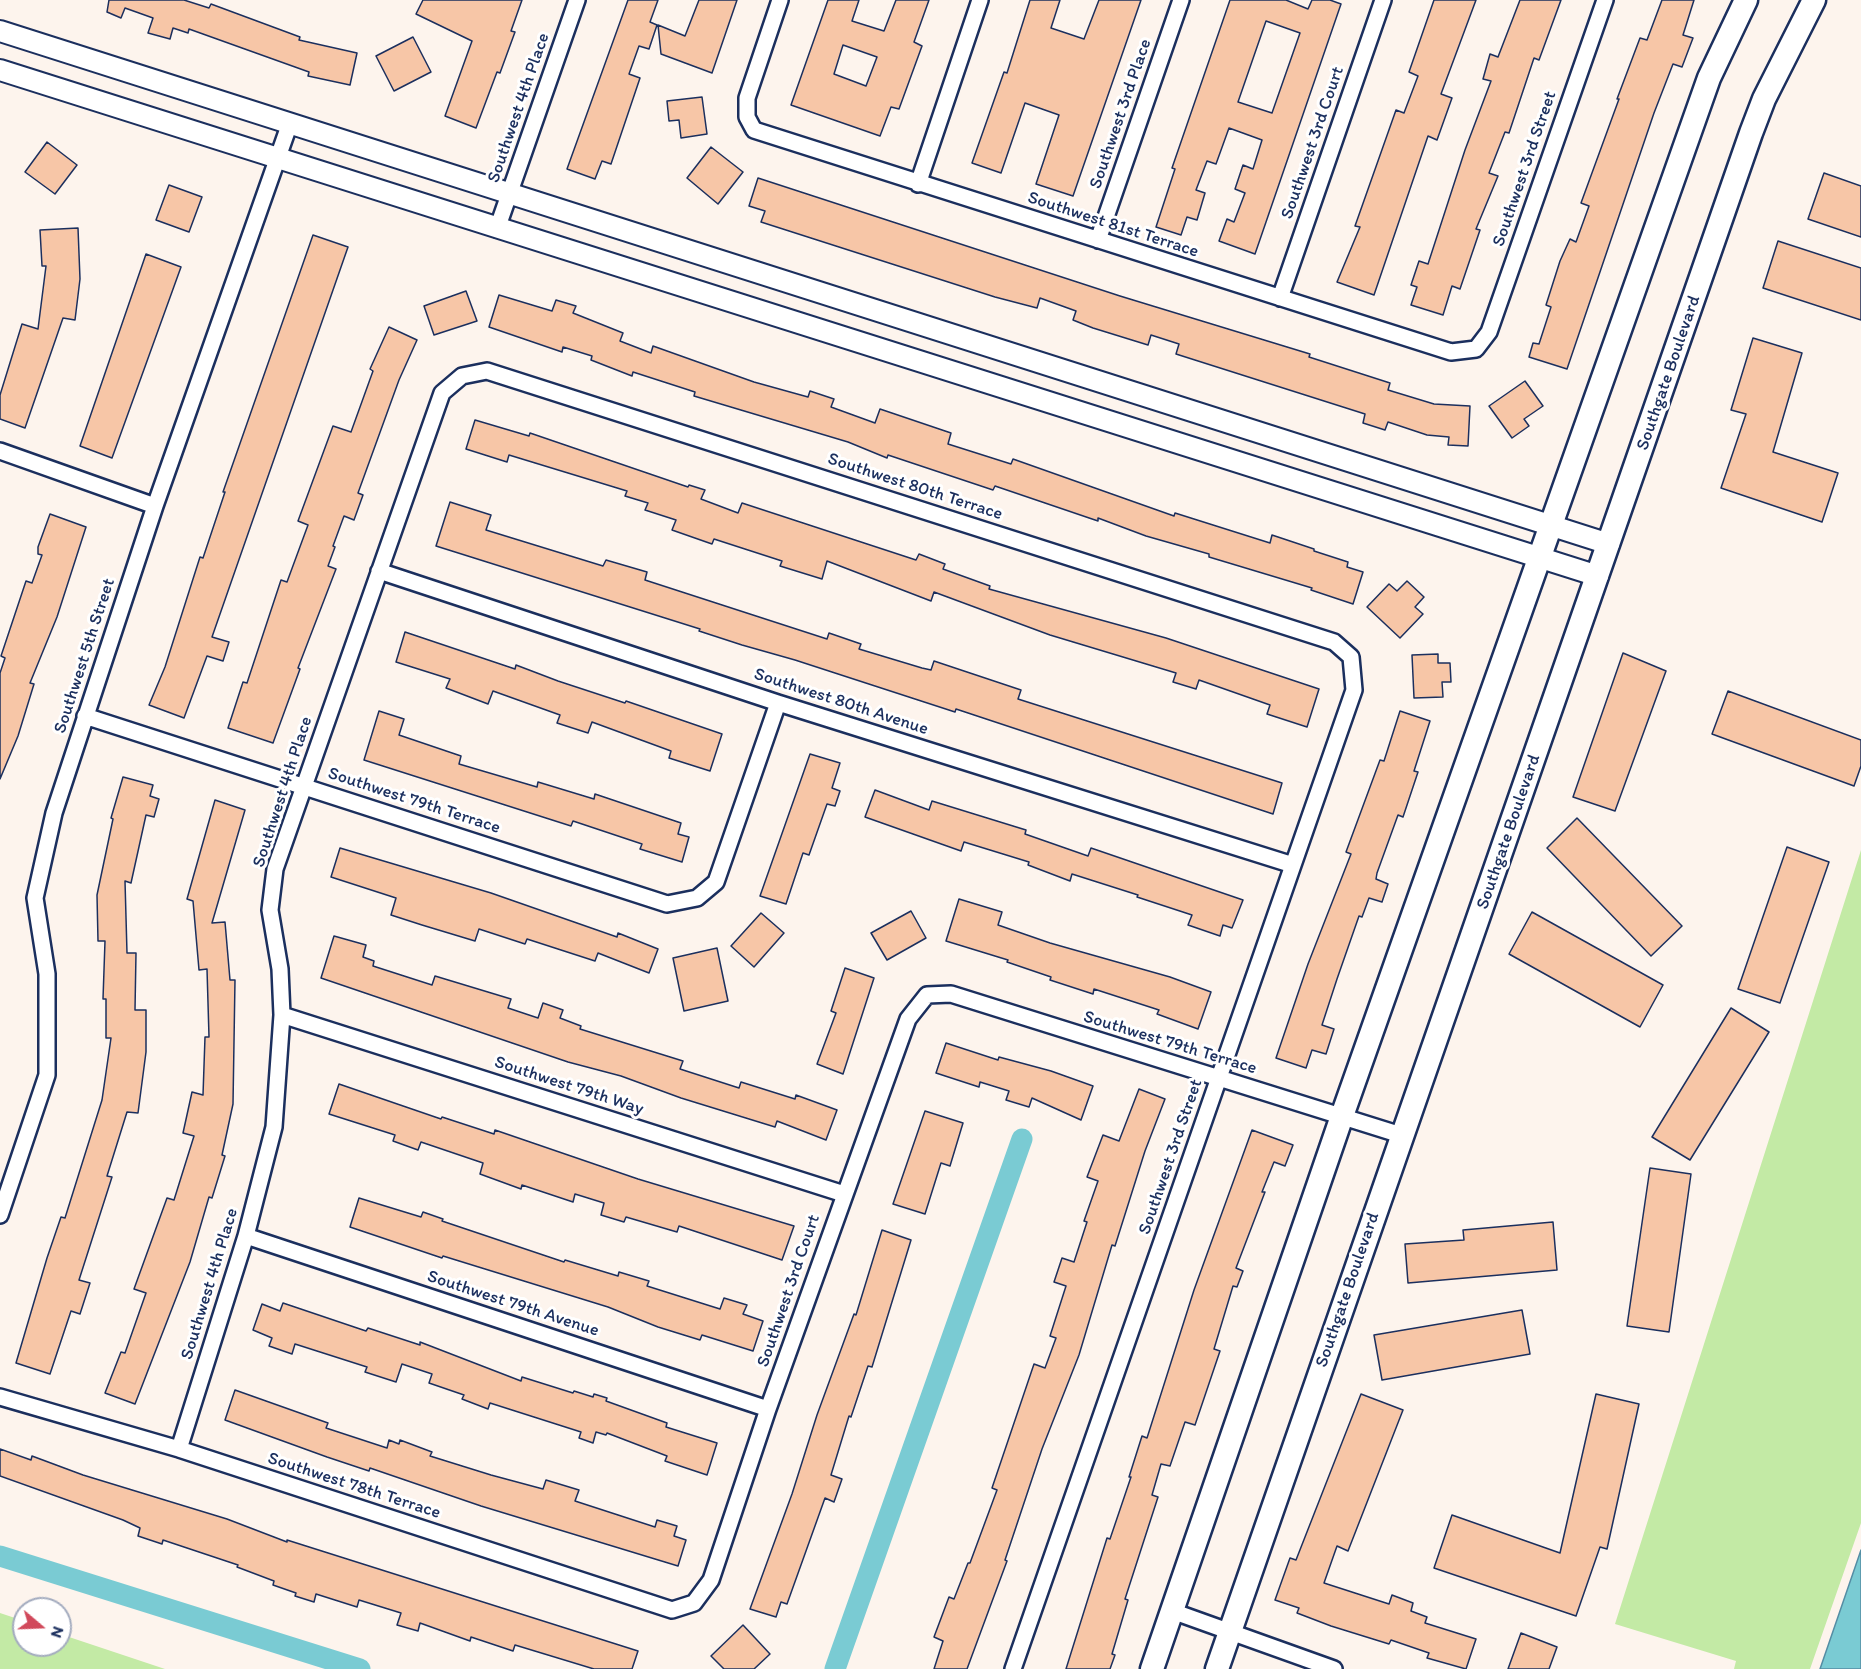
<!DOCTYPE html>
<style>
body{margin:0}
#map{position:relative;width:1861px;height:1669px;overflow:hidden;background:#fdf4ed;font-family:Itim,sans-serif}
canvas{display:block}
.north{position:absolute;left:12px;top:1597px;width:60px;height:60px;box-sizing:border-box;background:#fff;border:2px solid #a4acbf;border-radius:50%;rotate:109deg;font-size:16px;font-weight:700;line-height:24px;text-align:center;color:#1b2f5e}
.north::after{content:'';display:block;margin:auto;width:21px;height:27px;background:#d1495b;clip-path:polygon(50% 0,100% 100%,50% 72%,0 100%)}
</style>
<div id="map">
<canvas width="1861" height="1669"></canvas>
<div class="north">N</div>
</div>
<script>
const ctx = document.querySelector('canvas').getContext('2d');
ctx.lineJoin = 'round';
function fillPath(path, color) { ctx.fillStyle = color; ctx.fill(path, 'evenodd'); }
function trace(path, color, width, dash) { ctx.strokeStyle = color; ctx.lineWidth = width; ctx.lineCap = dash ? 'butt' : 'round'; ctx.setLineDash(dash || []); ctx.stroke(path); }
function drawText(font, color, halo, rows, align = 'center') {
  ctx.font = font + ' Itim,sans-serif'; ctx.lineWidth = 6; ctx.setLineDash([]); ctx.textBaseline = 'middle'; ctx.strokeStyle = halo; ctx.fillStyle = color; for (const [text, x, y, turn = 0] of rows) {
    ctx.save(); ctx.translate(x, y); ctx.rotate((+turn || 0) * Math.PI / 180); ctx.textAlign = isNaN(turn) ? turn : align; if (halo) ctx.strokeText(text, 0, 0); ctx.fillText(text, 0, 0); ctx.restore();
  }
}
fillPath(new Path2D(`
 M1861,850V1523L1810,1669H1734L1736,1661L1615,1624Z
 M0,1613L24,1621V1645H60V1634L165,1669H0Z`), '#c3eaa5');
const water = new Path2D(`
 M1861,1550V1669H1820Z`);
fillPath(water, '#7acbd3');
trace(water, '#548da4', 1.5);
trace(new Path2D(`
 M0,1556L360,1669
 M835,1669L1022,1139`), '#7acbd3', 21);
const building = new Path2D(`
 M109,0H184L209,8L211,4L300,37L299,40L357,53L350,85L308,76L309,72L189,29L188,33L173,28L170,39L148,33L153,18L125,8L121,18L107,12Z
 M423,0H522L511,31L515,32L500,73L497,72L476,128L445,116L472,41L416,14Z
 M628,0H658L650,22L657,25L649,49L639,46L629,74L640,78L611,164L602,161L595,179L567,169Z
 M699,0H737L712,73L661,54L658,25L685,36Z
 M828,0H859L852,21L884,31L896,0H929L914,42L922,46L899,109L891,107L880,136L791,105ZM843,45L877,57L866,86L834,74Z
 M1030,0H1060L1051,28L1084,39L1099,0H1141L1073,196L1036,184L1059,115L1025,103L1001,173L972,163L1004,72L1007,73Z
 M1230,0H1286L1308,9L1312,0H1330L1341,4L1255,254L1219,241L1227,219L1234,222L1245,193L1235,189L1243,165L1253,169L1262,140L1229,128L1216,164L1207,161L1196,190L1205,193L1197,220L1187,217L1181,235L1156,227L1175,169L1172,168ZM1266,21L1300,33L1272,113L1238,102Z
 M1434,0H1476L1441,94L1452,98L1437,140L1428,136L1374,295L1337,282L1360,227L1355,226L1396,110L1404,113L1418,76L1409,72Z
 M1520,0H1561L1539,60L1534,58L1509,133L1505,132L1489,173L1498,176L1476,229L1480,230L1460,289L1452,286L1443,315L1411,305L1417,287L1411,285L1419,261L1428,264L1465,150L1491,81L1483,79L1490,54L1498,57Z
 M1662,0H1694L1683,35L1693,38L1682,67L1673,64L1654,113L1567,369L1529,357L1533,343L1539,344L1551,307L1546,305L1560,261L1570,239L1576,242L1589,206L1581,203L1619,99H1617L1640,38L1647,40Z
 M413,37L431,72L394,91L376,56Z
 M702,97L707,134L681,138L679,120L669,121L667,101Z
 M47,142L77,165L55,194L25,172Z
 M711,147L743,172L718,204L687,178Z
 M1824,173L1861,186V237L1808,219Z
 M758,178L1120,296L1310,354L1309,357L1390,383L1388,390L1434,404L1470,406L1468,446L1448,445L1449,437L1427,435L1388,422L1385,430L1363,423L1365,414L1176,354L1179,344L1151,335L1148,345L1093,328L1073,320L1076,311L1040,298L1037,308L995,297L761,222L765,211L749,206Z
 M169,185L202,197L189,232L156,220Z
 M78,228L80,279L75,320L63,318L25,428L0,419V395L22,324L38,329L46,266H42L40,230Z
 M313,235L348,247L212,637L229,642L223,661L207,656L184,718L149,705L165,667L200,557L203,558L225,492H223Z
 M1778,241L1861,268V320L1763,288Z
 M146,254L181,267L112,458L80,446Z
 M466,291L477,321L434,335L424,306Z
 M499,295L552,311L556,300L576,306L573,313L623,333L620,341L651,353L653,346L754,382L808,397L810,391L834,399L831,407L875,423L880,409L951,433L948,444L1011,464L1013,459L1174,516L1175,513L1270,543L1272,535L1314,549V551L1348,562L1347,567L1363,572L1353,604L1311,590L1312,588L1209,557V554L1146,536L1098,518V521L995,486L993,490L888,455L887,458L848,442L694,396L695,392L633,372L632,376L591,360L592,356L563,347L562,352L489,327Z
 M389,327L417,340L399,380L358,493L363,495L354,520L344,516L333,546L335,547L328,566L336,569L298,668L300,669L273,743L228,728L243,682L247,683L281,580L287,582L308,525L298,521L333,426L351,432L373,371L370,369Z
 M1753,338L1802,353L1773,452L1838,473L1822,522L1721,488L1746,414L1731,410Z
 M1525,381L1543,406L1524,419L1529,426L1512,438L1489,406Z
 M475,420L529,436L530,433L688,487L689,485L705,490L701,499L738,513L742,503L916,560L919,554L945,564L943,569L990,586L989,589L1166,638L1319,689L1307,727L1267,714L1270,705L1199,680L1196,689L1173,682L1176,673L1050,635L934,592L931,601L827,561L822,579L780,566L782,561L714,539L712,544L672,530L676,520L645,510L648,503L625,496L627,491L509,455L507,462L466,449Z
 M450,502L491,515L486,530L603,566L606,560L647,572L645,580L827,639L829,633L861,644L859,649L922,668L931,670L934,661L1021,690L1018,699L1282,783L1273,814L956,709L955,712L795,660L742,645L699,631L700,629L436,546Z
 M50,514L86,527L57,617L30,683L34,684L18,736L0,779V673L5,658L1,656L26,581L32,583L42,555L38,554V547Z
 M1407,581L1424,597L1415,607L1423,614L1400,638L1367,607L1389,584L1397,591Z
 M405,632L515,669L516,665L558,681L625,703L626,701L722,734L710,771L669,758L671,751L592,722L588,733L557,723L560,715L493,691L488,704L446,688L450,679L396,662Z
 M1623,653L1666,671L1615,811L1573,797Z
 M1438,654V663H1450L1451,682H1442L1443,697L1414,698L1412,655Z
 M1728,691L1861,740V766L1854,786L1712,734Z
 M379,711L404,719L399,735L461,756L459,764L537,787L538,782L594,799L595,794L681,823L678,834L689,837L682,862L640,849L642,844L573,821L571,826L364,760Z
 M1400,711L1430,721L1414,771L1418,772L1403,817L1398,815L1377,873L1376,879L1388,884L1382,902L1369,898L1362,917L1359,916L1337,979L1322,1025L1334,1029L1326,1054L1312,1050L1306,1068L1276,1058L1308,964L1351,854L1346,852L1380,760L1384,761Z
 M810,754L840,763L832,788L840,791L835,806L827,804L809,855L803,853L786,904L760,896Z
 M123,777L153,785L150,796L159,799L154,817L146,815L131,883L125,881L127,953H136L135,1010H146V1052L138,1113L127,1112L107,1176L112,1177L79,1280L90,1283L80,1314L71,1311L50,1374L16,1363L47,1258L61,1217L65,1218L102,1100L111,1038H106V999H103L105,941H98L97,895L113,819L111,818Z
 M875,790L929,810L932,801L1026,830L1025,834L1088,856L1091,848L1243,900L1232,928L1223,925L1220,936L1188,925L1192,915L1137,897L1138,895L1072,874L1070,881L1028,865L1029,862L964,842L961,851L865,817Z
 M215,800L245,810L212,923L225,922L230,980H235L233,1104L222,1155L225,1156L212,1198L209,1197L190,1262L135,1404L105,1393L121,1352L125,1353L146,1293L134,1289L167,1198L174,1200L194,1136L183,1133L192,1092L203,1095L205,1037H209L207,969L199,970L193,901L187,899Z
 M1577,818L1682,926L1651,956L1547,848Z
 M1787,847L1829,862L1780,1003L1738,989Z
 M340,848L491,893L617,937L618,933L658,949L649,973L598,953L595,961L527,939L525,944L479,929L475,941L422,925L391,915L396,898L331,877Z
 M959,899L1002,912L998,925L1050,943L1170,977L1211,992L1198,1029L1157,1014L1159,1010L1094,989L1093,994L1050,980L1051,977L1007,962L1008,960L946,941Z
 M911,911L926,938L887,960L871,933Z
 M1532,912L1663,985L1640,1027L1509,954Z
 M761,913L784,933L754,967L731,946Z
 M334,936L366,945L363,957L374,961L373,966L432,985L435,976L511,999L508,1008L538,1018L543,1003L563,1010L560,1018L581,1026L580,1029L683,1061L680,1069L739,1088L741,1082L795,1099L796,1095L837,1110L826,1140L777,1121L775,1127L681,1098L621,1076L568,1062L321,978Z
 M717,948L728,1001L684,1011L673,958Z
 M845,968L874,978L843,1074L817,1064L836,1013L831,1011Z
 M1731,1008L1769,1032L1690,1160L1652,1137Z
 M946,1043L998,1060L999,1057L1051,1071L1093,1086L1081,1120L1032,1098L1029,1107L1006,1100L1009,1091L980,1082L979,1087L936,1073Z
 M339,1084L441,1119L442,1117L494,1134L495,1130L638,1179L794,1226L782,1260L679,1226L677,1232L626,1217L624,1222L601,1215L604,1203L575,1194L573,1202L522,1185L521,1189L480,1174L483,1163L421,1142L418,1150L393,1141L395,1135L329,1114Z
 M1139,1089L1165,1099L1145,1151L1115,1246L1112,1245L1079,1355L1042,1449L1005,1560L1007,1561L967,1669H934L943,1641L934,1637L949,1597L954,1599L968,1563H970L997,1490L992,1488L1034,1364L1045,1368L1056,1338L1050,1336L1066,1286L1054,1282L1062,1258L1074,1262L1087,1222L1084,1221L1098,1181L1087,1177L1103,1135L1119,1141Z
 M925,1111L963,1123L950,1166L941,1163L925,1214L893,1204Z
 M1252,1130L1293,1145L1285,1166L1274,1162L1262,1192H1265L1236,1268L1243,1271L1237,1287L1233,1286L1214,1349L1220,1351L1195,1425L1185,1422L1170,1466L1161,1464L1152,1495L1158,1497L1125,1599L1128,1600L1112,1654L1115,1655L1110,1669H1066L1107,1538L1110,1539L1131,1477H1129L1142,1436L1147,1438L1194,1290Z
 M1650,1168L1691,1174L1669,1332L1627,1326Z
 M359,1198L421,1217L423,1212L443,1219L442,1221L564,1262L565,1260L618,1276L619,1272L649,1281L647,1286L720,1309L724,1298L747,1305L743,1314L763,1321L753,1351L702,1335L700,1340L658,1327L608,1307L443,1256L442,1258L350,1227Z
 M1553,1222L1557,1270L1408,1283L1405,1244L1464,1240L1463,1230Z
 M882,1230L911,1240L872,1367L868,1366L851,1417L849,1416L831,1475L842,1479L834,1502L825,1498L787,1604L781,1602L776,1617L750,1609L792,1494L817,1415L854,1314L856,1315Z
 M283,1303L366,1331L368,1328L420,1345V1342L521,1381L522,1377L573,1393L574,1391L593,1397L594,1394L607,1398L606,1401L667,1423L666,1427L717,1443L707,1475L665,1461L667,1456L607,1433L606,1435L596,1432L593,1443L579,1438L581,1432L490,1403L488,1409L462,1399L464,1395L429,1383L432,1374L402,1364L396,1382L365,1372L367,1367L295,1344L292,1354L269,1346L272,1338L253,1330L262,1304L280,1311Z
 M1522,1310L1530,1354L1382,1380L1374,1335Z
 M235,1390L328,1423L326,1428L387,1448L389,1440L399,1444L400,1440L432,1452L430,1456L491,1475L543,1489L546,1480L579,1490L575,1501L655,1527L657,1520L677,1526L674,1536L686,1540L678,1566L481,1506L370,1468L369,1471L327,1457L225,1420Z
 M1361,1394L1403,1410L1348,1551L1337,1546L1324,1583L1389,1604L1392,1595L1413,1603L1411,1611L1427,1617L1425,1623L1476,1639L1466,1669L1427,1658L1429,1653L1391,1640L1389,1644L1331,1626L1297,1613L1299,1608L1275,1600L1290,1558L1296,1560Z
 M1596,1394L1639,1404L1607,1549L1600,1547L1576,1616L1434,1568L1452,1515L1560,1553Z
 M0,1449L31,1460L32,1456L83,1475L227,1519L287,1542V1540L638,1651L632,1669H594L515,1645L513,1651L471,1637L470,1641L420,1623L418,1631L397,1625L401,1613L359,1600L357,1607L316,1594L314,1602L295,1596L296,1593L273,1585L274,1581L237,1567L238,1565L163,1540L162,1544L138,1536L140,1528L123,1520L0,1476Z
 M743,1625L770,1654L754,1669H724L711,1656Z
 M1521,1633L1557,1647L1549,1669H1508Z`);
fillPath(building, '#f7c6a7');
trace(building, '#1b2f5e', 1.5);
const minor = new Path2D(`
 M780,0L747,98V117L754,130L1451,352L1476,349L1489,332L1605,0
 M918,184L980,0
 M497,229L577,0
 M1098,240L1181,0
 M1280,298L1383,0
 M0,451L155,506
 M379,571L778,703L1293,865
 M85,716L667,904L697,898L716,882L778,703
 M282,1015L844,1194
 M0,1215L47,1075V974L35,898L54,813L155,506L290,123
 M246,1236L768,1409
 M0,1397L179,1449L672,1610L694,1603L711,1580L768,1409L908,1019L927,995L951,994L1401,1135
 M179,1449L246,1236L274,1127L282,1015L280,969L270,910L275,869L442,393L462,376L487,371L1334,642L1351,657L1354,690L1013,1669
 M1172,1611L1334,1669`);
const tertiary = new Path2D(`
 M0,31L1609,544
 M0,70L1598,576`);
const secondary = new Path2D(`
 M1152,1669L1342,1116L1709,78L1746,0
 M1217,1669L1751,133L1764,99L1814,0`);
trace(minor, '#1b2f5e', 20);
trace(tertiary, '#1b2f5e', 24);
trace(secondary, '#1b2f5e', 27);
trace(minor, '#fff', 15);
trace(tertiary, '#fff', 20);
trace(secondary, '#fff', 22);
drawText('18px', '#1b2f5e', '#fff', [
 ["Southwest 4th Place",519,108,-71],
 ["Southwest 3rd Place",1121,114,-71],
 ["Southwest 3rd Court",1313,143,-71],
 ["Southwest 3rd Street",1525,169,-71],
 ["Southwest 81st Terrace",1113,225,18],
 ["Southgate Boulevard",1669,373,-71],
 ["Southwest 80th Terrace",915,487,18],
 ["Southwest 5th Street",85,656,-72],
 ["Southwest 80th Avenue",841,702,18],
 ["Southwest 4th Place",283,792,-72],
 ["Southwest 79th Terrace",414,801,18],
 ["Southgate Boulevard",1509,832,-71],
 ["Southwest 79th Terrace",1170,1043,17],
 ["Southwest 79th Way",569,1086,18],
 ["Southwest 3rd Street",1171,1157,-71],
 ["Southwest 4th Place",210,1284,-73],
 ["Southgate Boulevard",1348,1290,-71],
 ["Southwest 3rd Court",789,1291,-71],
 ["Southwest 79th Avenue",513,1304,18],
 ["Southwest 78th Terrace",354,1486,18]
]);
</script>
